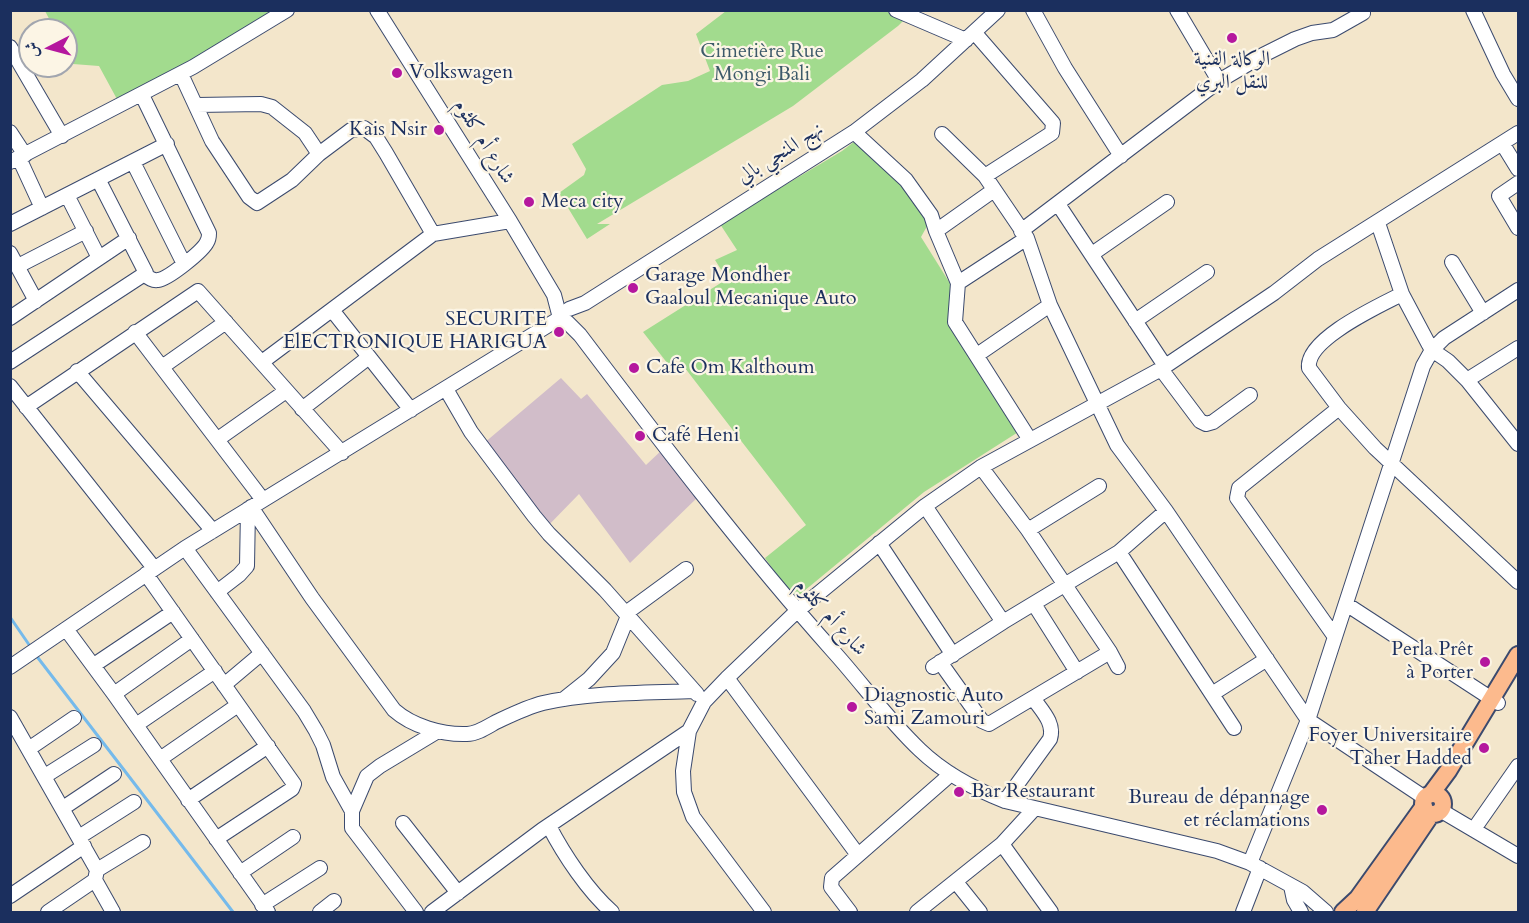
<!DOCTYPE html>
<meta charset="utf-8">
<style>
body{margin:0}
#map{position:relative;width:1529px;height:923px;overflow:hidden;background:#f3e6cb;font-family:Cardo,Amiri,serif}
canvas{display:block}
.frame{position:absolute;inset:0;border:12px solid #1b2f5e;pointer-events:none}
.north{position:absolute;left:18px;top:18px;width:60px;height:60px;box-sizing:border-box;background:#fcf5e5;border:2px solid #a2a6af;border-radius:50%;rotate:264deg;font-size:16px;font-weight:700;line-height:24px;text-align:center;color:#1b2f5e}
.north::after{content:'';display:block;margin:auto;width:21px;height:27px;background:#b5179e;clip-path:polygon(50% 0,100% 100%,50% 72%,0 100%)}
</style>
<div id="map">
<canvas width="1529" height="923"></canvas>
<div class="frame"></div>
<div class="north">ش</div>
</div>
<script>
const ctx = document.querySelector('canvas').getContext('2d');
ctx.lineJoin = 'round';
function fillPath(path, color) { ctx.fillStyle = color; ctx.fill(path, 'evenodd'); }
function trace(path, color, width, dash) { ctx.strokeStyle = color; ctx.lineWidth = width; ctx.lineCap = dash ? 'butt' : 'round'; ctx.setLineDash(dash || []); ctx.stroke(path); }
function drawText(font, color, halo, rows, align = 'center') {
  ctx.font = font + ' Cardo,Amiri,serif'; ctx.lineWidth = 4.5; ctx.setLineDash([]); ctx.textBaseline = 'middle'; ctx.strokeStyle = halo; ctx.fillStyle = color; for (const [text, x, y, turn = 0] of rows) {
    ctx.save(); ctx.translate(x, y); ctx.rotate((+turn || 0) * Math.PI / 180); ctx.textAlign = isNaN(turn) ? turn : align; if (halo) ctx.strokeText(text, 0, 0); ctx.fillText(text, 0, 0); ctx.restore();
  }
}
fillPath(new Path2D(`
 M561,378L581,399L587,394L646,465L663,449L699,496L630,563L579,494L543,531L477,449Z`), '#d1bdc9');
fillPath(new Path2D(`
 M885,10L900,19L913,11L898,26L793,106L597,224H610L587,239L559,193L584,175L586,169L572,144L662,85L688,81L710,71L696,34L726,11Z
 M45,11H272L191,62L118,101L99,66L73,64L66,50V30H55Z
 M859,138L911,188L931,219L921,237L956,293L951,320L1023,429L924,492L798,596L791,595L765,558L806,525L678,359L668,364L643,332L727,279L715,260L737,250L720,224L842,151Z`), '#a2db8e');
trace(new Path2D(`
 M10,617L32,649
 M35,654L233,912`), '#75baeb', 3);
const minor = new Path2D(`
 M377,10L510,221L554,295L560,318L565,322
 M896,10L966,40
 M1033,10L1065,68L1121,156
 M1177,10L1219,81
 M1473,10L1503,74L1518,99
 M974,32L1053,123L1052,133L985,176
 M10,47L62,136
 M181,74L212,141L249,197L257,203L292,180L319,154
 M142,95L209,233C209,236 209,239 207,242C203,251 168,279 158,280C153,281 149,278 145,275
 M197,105L261,104L272,107L305,133L319,154L351,130L364,128L376,137L386,153L433,234
 M10,132L25,155
 M854,132L906,180L931,215L936,231L958,283L955,322L1030,440
 M942,134L985,176L1027,238L1050,305L1117,445L1166,511L1308,720L1425,798
 M1502,143L1518,169
 M19,158L42,208
 M10,162L193,67L287,10
 M133,162L184,264
 M1518,183L1499,196L1518,228
 M67,195L99,258
 M1058,204L1165,366
 M1378,223L1402,294L1428,343L1432,350L1448,361L1467,380L1518,444
 M10,224L167,144
 M936,231L994,190
 M1021,231L1219,81L1263,55L1295,39L1312,33L1333,30L1363,13L1362,10
 M10,253L36,301
 M1092,254L1167,202
 M1452,262L1483,313
 M18,266L86,231
 M958,283L1027,238
 M1402,294C1381,305 1305,339 1309,368L1339,408L1375,448L1518,582
 M569,309L585,303L854,132L922,80L998,10
 M332,310L411,410
 M10,318L129,238
 M1135,321L1207,272
 M567,322L580,335C661,442 743,550 833,651C862,683 888,720 920,750C944,773 974,789 1005,801L1217,851L1250,863L1303,892L1326,912
 M135,332L263,500
 M977,355L1050,305
 M10,362L146,273L98,179
 M262,362L433,234L510,221
 M162,367L226,322
 M1161,369L1200,421L1206,424L1213,422L1250,395
 M77,371L213,531
 M1467,380L1518,348
 M10,386L154,568
 M446,389L471,432L534,516L549,534L605,590L697,694
 M26,407L198,291L342,453
 M302,409L369,357
 M218,439L286,391
 M981,467L1028,530L1110,652L1118,667
 M925,506L1003,622
 M251,507L312,598L394,710C412,726 442,735 467,734C477,734 487,727 496,722C511,715 527,707 543,703C592,692 644,693 694,691
 M1028,530L1099,486
 M879,543L953,655
 M185,548L304,711L316,731L323,745L333,777L352,811V828L416,912
 M1119,552L1234,728
 M146,574L294,784L292,789L216,839
 M217,592L239,575L247,566L248,509
 M1034,604L1077,672
 M1346,604L1498,703
 M626,613L686,569
 M66,629L114,694L268,912
 M1335,637L1237,498L1239,488L1339,408
 M940,662L982,721L989,724L1110,652
 M94,665L173,612
 M10,667L185,548L560,318
 M933,667L1003,622L1119,552L1166,511
 M727,678L858,855
 M224,685L262,653
 M114,694L192,639
 M1212,694L1267,659
 M564,699L589,679L613,653L628,616
 M10,717L97,870L95,880L113,912
 M136,725L215,671
 M30,748L74,718
 M160,759L238,705
 M45,776L94,745
 M188,800L268,746
 M1005,801L1050,739C1055,723 1042,711 1033,698
 M63,808L114,774
 M1440,810L1518,856
 M352,811L367,776L380,766L438,731
 M403,823L458,893
 M549,826C564,855 588,891 612,912
 M1474,829L1518,766
 M79,837L134,802
 M1002,844L1051,912
 M1250,863L1308,720L1423,366L1432,350L1444,338L1518,290
 M97,870L143,842
 M240,873L293,837
 M956,882L980,912
 M1291,886L1294,900L1301,912
 M10,896L84,846
 M262,905L320,868
 M48,912L95,880
 M320,912L334,901
 M432,912L542,830L689,731
 M764,912L693,817L684,792L683,771L689,731L704,702L727,678L797,611L925,506L981,467L1161,369L1274,293L1318,259L1518,133
 M850,912L831,887L832,878L951,774
 M917,912L1002,844L1034,809
 M1243,912L1260,868`);
const major = new Path2D(`
 M1431,794L1448,771L1518,655
 M1423 804a10 10 0 1 1 20 0a10 10 0 1 1-20 0Z
 M1343,912L1358,898L1424,806
 M1365,912L1428,819`);
trace(minor, '#3b4a6e', 16);
trace(major, '#3b4a6e', 20);
trace(minor, '#fff', 14);
trace(major, '#fcba8d', 16);
for (const [x, y, r, color] of [
 [1232,38,6,"#b5179e"],
 [397,73,6,"#b5179e"],
 [439,130,6,"#b5179e"],
 [529,202,6,"#b5179e"],
 [633,288,6,"#b5179e"],
 [559,332,6,"#b5179e"],
 [634,368,6,"#b5179e"],
 [640,436,6,"#b5179e"],
 [1485,662,6,"#b5179e"],
 [852,707,6,"#b5179e"],
 [1484,748,6,"#b5179e"],
 [959,792,6,"#b5179e"],
 [1322,810,6,"#b5179e"]
]) { const dot = new Path2D(); dot.arc(x, y, r, 0, 2 * Math.PI); ctx.fillStyle = color; ctx.fill(dot); trace(dot, '#fcf5e5', 2); }
drawText('20px', '#3d5a6a', '#fcf5e5', [
 ["Cimetière Rue",762,52],
 ["Mongi Bali",762,75]
]);
drawText('20px', '#1b2f5e', '#fcf5e5', [
 ["الوكالة الفنية",1232,60,"center"],
 ["للنقل البري",1232,83,"center"],
 ["Volkswagen",409,73],
 ["Kais Nsir",427,130,"right"],
 ["Meca city",541,202],
 ["Garage Mondher",645,276],
 ["Gaaloul Mecanique Auto",645,299],
 ["SECURITE",547,320,"right"],
 ["ElECTRONIQUE HARIGUA",547,343,"right"],
 ["Cafe Om Kalthoum",646,368],
 ["Café Heni",652,436],
 ["Perla Prêt",1473,650,"right"],
 ["à Porter",1473,673,"right"],
 ["Diagnostic Auto",864,696],
 ["Sami Zamouri",864,719],
 ["Foyer Universitaire",1472,736,"right"],
 ["Taher Hadded",1472,759,"right"],
 ["Bar Restaurant",971,792],
 ["Bureau de dépannage",1310,798,"right"],
 ["et réclamations",1310,821,"right"]
], 'left');
drawText('20px', '#1b2f5e', '#fcf5e5', [
 ["شارع أم كلثوم",483,142,58],
 ["نهج المنجي بالي",781,154,-32],
 ["شارع أم كلثوم",830,618,48]
]);
</script>
